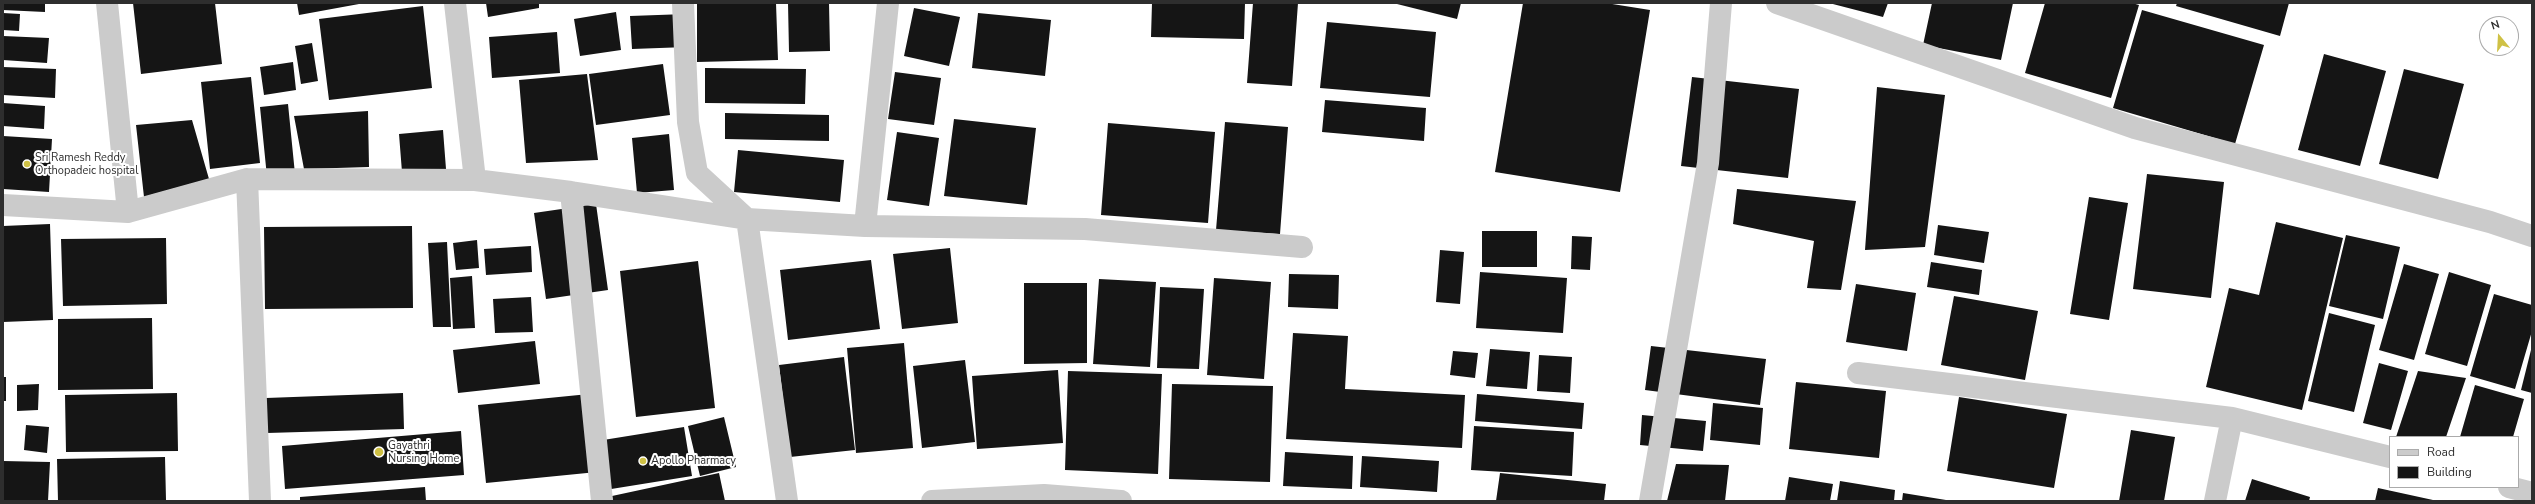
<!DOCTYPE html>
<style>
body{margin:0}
#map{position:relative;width:2535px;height:504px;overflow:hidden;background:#fff;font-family:"Nunito Sans",sans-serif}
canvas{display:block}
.frame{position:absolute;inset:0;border:4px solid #2e2e2e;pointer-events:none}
.legend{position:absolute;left:2389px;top:436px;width:130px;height:52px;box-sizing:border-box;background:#fff;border:1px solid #ababab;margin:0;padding:5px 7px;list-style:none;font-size:12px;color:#2e2e2e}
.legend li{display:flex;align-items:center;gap:8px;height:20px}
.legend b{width:20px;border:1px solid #ababab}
.north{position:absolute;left:2479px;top:16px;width:40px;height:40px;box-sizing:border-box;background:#fff;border:1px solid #ababab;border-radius:50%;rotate:342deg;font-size:11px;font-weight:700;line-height:16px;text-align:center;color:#2e2e2e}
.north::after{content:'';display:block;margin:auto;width:14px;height:18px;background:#cfc145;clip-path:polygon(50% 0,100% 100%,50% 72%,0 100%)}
</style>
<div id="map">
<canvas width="2535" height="504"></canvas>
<div class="frame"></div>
<ul class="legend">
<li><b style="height:5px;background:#cbcbcb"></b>Road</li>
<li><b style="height:11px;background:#151515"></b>Building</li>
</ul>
<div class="north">N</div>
</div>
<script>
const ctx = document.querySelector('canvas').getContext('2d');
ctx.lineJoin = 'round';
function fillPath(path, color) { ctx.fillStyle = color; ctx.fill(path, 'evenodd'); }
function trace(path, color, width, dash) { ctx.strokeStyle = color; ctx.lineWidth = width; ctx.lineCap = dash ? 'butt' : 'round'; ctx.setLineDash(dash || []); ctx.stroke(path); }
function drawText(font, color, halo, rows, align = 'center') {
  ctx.font = font + ' "Nunito Sans",sans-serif'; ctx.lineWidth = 4; ctx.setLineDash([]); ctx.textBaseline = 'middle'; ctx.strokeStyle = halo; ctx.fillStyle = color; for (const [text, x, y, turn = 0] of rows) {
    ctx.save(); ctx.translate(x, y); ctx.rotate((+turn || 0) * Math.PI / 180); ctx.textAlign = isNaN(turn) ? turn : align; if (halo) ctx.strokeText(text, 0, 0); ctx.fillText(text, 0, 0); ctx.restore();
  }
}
fillPath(new Path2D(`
 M3,3H45V12L3,10Z
 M133,3H215L222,64L141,74Z
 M297,3H359V4L299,15Z
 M486,3H539V8L488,17Z
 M697,3H776L778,60L697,62Z
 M788,3H829L830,51L789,52Z
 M1152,3H1245L1244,39L1151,37Z
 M1253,3H1298L1292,86L1247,83Z
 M1393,3H1461L1457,19Z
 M1523,3H1606L1650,10L1620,192L1495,172Z
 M1829,3H1888L1883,17Z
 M1932,3H2013L2001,60L1923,45Z
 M2045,3H2132L2139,5L2111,98L2025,73Z
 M2177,3H2289L2280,36L2176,6Z
 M423,6L432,88L329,100L319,19Z
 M914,8L960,17L949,66L904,56Z
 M2142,10L2264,45L2235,144L2113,108Z
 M616,12L621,50L580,56L574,19Z
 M3,13L20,14L19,31L3,30Z
 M978,13L1051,20L1045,76L972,68Z
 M686,14L687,47L632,49L630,16Z
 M1327,22L1436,32L1430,97L1320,88Z
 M557,32L560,73L492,78L489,37Z
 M3,36L49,38L47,63L3,60Z
 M312,43L318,81L301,84L295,46Z
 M2324,54L2386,71L2360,166L2298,150Z
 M293,62L296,90L264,95L260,67Z
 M663,64L670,115L596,125L589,74Z
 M3,67L56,69L55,98L3,95Z
 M705,68L806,69L805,104L705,103Z
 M2404,69L2464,84L2438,179L2379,164Z
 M895,72L941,78L934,125L888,119Z
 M587,74L598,160L526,163L519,80Z
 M251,77L260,163L210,169L201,82Z
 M1692,77L1799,89L1788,178L1681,166Z
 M1877,87L1945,95L1925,247L1865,250Z
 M1325,100L1426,108L1424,141L1322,132Z
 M3,103L45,106L44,129L3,126Z
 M288,104L295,174L267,177L260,107Z
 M368,111L369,167L304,169L294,116Z
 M725,113L829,115V141L725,139Z
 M954,119L1036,128L1027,205L944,196Z
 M192,120L209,179L144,197L136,125Z
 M1225,122L1288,127L1280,234L1216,230Z
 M1108,123L1215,132L1208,223L1101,215Z
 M443,130L446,169L402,172L399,134Z
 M897,132L939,138L929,206L887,200Z
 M669,134L674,190L637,193L632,138Z
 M3,136L52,139L49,192L3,189Z
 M738,150L844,160L840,202L734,192Z
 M2147,174L2224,182L2211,298L2133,289Z
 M1737,189L1856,201L1841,290L1807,288L1814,241L1733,224Z
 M2089,197L2128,203L2109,320L2070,314Z
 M596,204L608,290L546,299L534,213Z
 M2276,222L2343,238L2302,410L2206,387L2229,288L2259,295Z
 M50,224L53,320L3,322V226Z
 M1938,225L1989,232L1984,263L1934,255Z
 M412,226L413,308L265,309L264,227Z
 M1482,231H1537V267H1482Z
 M2346,235L2400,247L2383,319L2329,306Z
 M1572,236L1592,237L1590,270L1571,269Z
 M166,238L167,304L63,306L61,239Z
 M477,240L479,268L456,270L453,243Z
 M447,242L451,327H433L428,243Z
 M531,246L532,272L486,275L484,249Z
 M950,248L958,323L902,329L893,254Z
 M1440,250L1464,252L1460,304L1436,302Z
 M871,260L880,329L788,340L780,270Z
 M698,261L715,408L636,417L620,271Z
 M1931,262L1982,270L1979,295L1927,287Z
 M2404,264L2439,274L2414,360L2379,350Z
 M1480,272L1567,278L1563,333L1476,328Z
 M2449,272L2491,285L2467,366L2425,354Z
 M1289,274L1339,275L1338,309L1288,307Z
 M472,276L475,328L453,329L450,278Z
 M1214,278L1271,282L1264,379L1207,375Z
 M1099,279L1156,282L1150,367L1093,364Z
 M1024,283H1087V363L1024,364Z
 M1856,284L1916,293L1907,351L1846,342Z
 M1160,287L1204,289L1199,369L1157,368Z
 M2494,294L2532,305V331L2515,389L2470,376Z
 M1954,296L2038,311L2025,380L1941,365Z
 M531,297L533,332L495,333L493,299Z
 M2329,313L2375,325L2354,412L2308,401Z
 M152,318L153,389L58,390V319Z
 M1293,333L1348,336L1345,389L1465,395L1462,448L1286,439Z
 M535,341L540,384L458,393L453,350Z
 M904,343L913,448L856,453L847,348Z
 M1651,346L1766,359L1760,405L1645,390Z
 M2532,346V393L2521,390Z
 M1490,349L1530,352L1527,389L1486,386Z
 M1453,351L1478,353L1475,378L1450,375Z
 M1539,355L1572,357L1570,393L1537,391Z
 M844,357L855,450L790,457L779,365Z
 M965,360L975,442L922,448L913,366Z
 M2379,363L2408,371L2391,430L2363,423Z
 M1058,370L1063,443L977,449L972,376Z
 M1068,371L1162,374L1158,474L1065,470Z
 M2418,371L2466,378L2446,437H2396Z
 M3,377H6V401H3Z
 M1796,382L1886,391L1879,458L1789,449Z
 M39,384L38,410L17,411V385Z
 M1172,384L1273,386L1270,482L1169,479Z
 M2475,385L2524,399L2513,437H2460Z
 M177,393L178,451L66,452L65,395Z
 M403,393L404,429L267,433L266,398Z
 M589,394L597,472L486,483L478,405Z
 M1477,394L1584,403L1582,429L1475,421Z
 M1959,397L2067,414L2054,488L1947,471Z
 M1713,403L1763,408L1760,445L1710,440Z
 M1642,415L1706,421L1703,451L1640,445Z
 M724,417L736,467L700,476L688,426Z
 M26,425L49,427L47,453L24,450Z
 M1474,426L1574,432L1572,476L1471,470Z
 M684,427L692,476L605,490L597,441Z
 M2131,430L2175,437L2164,501H2119Z
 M461,431L464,475L285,489L282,446Z
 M1285,452L1353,456L1352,489L1283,486Z
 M1362,456L1439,461L1437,492L1360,487Z
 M165,457L166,500L58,501L57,459Z
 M3,461L50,462L48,501H3Z
 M1676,464L1729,465L1725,501H1667Z
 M719,473L725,501H613L612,496Z
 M1500,473L1606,484L1604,501H1496Z
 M1789,477L1833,484L1830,501H1785Z
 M2252,479L2310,497L2309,501H2245Z
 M1840,481L1895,490L1894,501H1837Z
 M425,487L426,501H300V497Z
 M2378,488L2433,500V501H2375Z
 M1903,493L1946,500L1945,501H1902Z`), '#151515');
trace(new Path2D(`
 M107,3L128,212
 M455,3L475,180
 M683,3L688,122L697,173L747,219L787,501
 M1777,3L2135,128L2490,222L2532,236
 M247,179L260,501
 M571,192L602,501
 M3,205L128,212L247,179L475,180L571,192L747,219L865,226L1085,229L1302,247
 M865,226L888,3
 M1858,373L2232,418
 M2509,487L2532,493
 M932,501L1044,495L1121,501
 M1650,501L1708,163L1721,3
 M2215,501L2232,418L2390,457`), '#cbcbcb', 22);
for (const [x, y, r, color] of [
 [27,164,4,"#cfc145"],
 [379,452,5,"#cfc145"],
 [643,461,4,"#cfc145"]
]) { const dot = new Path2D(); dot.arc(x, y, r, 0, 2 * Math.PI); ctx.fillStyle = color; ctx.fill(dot); trace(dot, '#fff', 1.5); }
drawText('11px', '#2e2e2e', '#fff', [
 ["Sri Ramesh Reddy",35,158],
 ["Orthopadeic hospital",35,171],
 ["Gayathri",388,446],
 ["Nursing Home",388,459],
 ["Apollo Pharmacy",651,461]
], 'left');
</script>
